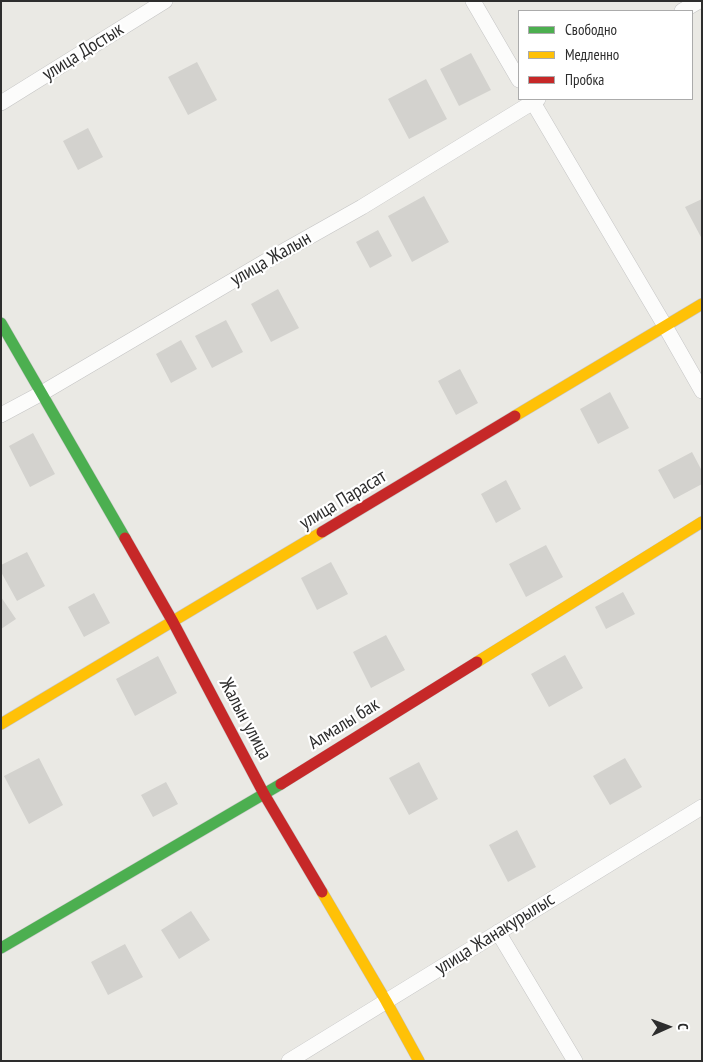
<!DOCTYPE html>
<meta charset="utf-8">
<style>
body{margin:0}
#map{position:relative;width:703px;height:1062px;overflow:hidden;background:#eae9e4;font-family:"PT Sans Narrow",sans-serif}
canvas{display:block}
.frame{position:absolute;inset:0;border:2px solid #2d2d2d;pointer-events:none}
.legend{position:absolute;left:518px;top:10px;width:175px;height:90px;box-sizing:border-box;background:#fff;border:1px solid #ababab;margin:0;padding:6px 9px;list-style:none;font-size:15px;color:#2d2d2d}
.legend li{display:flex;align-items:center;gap:10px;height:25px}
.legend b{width:25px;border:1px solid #ababab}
.north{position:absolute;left:643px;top:1002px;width:50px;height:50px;-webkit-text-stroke:4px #fff;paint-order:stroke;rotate:88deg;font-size:14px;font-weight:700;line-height:20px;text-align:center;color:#2d2d2d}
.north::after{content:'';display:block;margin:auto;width:18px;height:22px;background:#2d2d2d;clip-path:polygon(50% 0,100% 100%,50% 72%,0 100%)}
</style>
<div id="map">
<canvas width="703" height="1062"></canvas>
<div class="frame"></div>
<ul class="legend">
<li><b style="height:6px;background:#4caf50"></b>Свободно</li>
<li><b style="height:6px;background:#ffc107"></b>Медленно</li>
<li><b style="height:6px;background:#c62828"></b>Пробка</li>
</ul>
<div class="north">С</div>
</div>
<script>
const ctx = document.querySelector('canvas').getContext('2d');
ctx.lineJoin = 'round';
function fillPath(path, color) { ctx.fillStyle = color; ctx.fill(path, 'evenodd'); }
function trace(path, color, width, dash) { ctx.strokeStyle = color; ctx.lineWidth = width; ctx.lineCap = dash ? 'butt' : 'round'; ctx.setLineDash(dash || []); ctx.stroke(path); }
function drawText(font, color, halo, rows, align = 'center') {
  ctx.font = font + ' "PT Sans Narrow",sans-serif'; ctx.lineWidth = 4.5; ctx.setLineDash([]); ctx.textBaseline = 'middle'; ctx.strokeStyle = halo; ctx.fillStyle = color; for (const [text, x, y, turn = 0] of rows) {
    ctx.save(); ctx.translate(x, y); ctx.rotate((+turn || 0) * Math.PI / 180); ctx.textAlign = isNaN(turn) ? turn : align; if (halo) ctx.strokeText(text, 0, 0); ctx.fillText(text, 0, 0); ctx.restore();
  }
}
fillPath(new Path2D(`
 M471,53L491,90L459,106L440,69Z
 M197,62L217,100L188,115L168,77Z
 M426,79L447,119L409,139L388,99Z
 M88,128L103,157L78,170L63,141Z
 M424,196L449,242L412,262L388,216Z
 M702,199V239L685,207Z
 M378,230L392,256L370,268L356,242Z
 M278,289L299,328L271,342L251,304Z
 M226,320L243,352L212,368L195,336Z
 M181,340L197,369L171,383L156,354Z
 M460,369L478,403L456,415L438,381Z
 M610,392L629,428L598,444L580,409Z
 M33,433L55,474L30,487L9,446Z
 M692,452L702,471V484L674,499L658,470Z
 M506,480L521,509L496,523L481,494Z
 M546,545L563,577L526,597L509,564Z
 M27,552L45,586L17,601L1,572V565Z
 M331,562L348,594L317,610L301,578Z
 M623,592L635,614L606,629L595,607Z
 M94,593L110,623L84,637L68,607Z
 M1,597L16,619L1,629Z
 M386,635L405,670L371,688L353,652Z
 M565,655L583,688L549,707L531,674Z
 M158,656L177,693L135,716L116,679Z
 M39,758L63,805L29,824L4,776Z
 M625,758L642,787L610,805L593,776Z
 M419,762L438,799L409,815L389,778Z
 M166,782L178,804L153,817L141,795Z
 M517,830L536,867L508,882L489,845Z
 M191,911L210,940L179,959L161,930Z
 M125,944L143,977L108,995L91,962Z`), '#d3d2ce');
const street = new Path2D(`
 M473,1L519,80
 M682,11L699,1
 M531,99L665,326L702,391
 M1,103L165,1
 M1,415L42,393L268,260L362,207L538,99
 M498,932L575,1061
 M289,1061L702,807`);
const fast = new Path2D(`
 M1,323L125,538
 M1,948L281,784`);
const slow = new Path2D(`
 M515,416L702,304
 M477,662L702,522
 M1,724L322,532
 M322,892L386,1001L419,1061`);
const jam = new Path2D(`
 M322,532L515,416
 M125,538L173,622L264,794L322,892
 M281,784L477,662`);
trace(street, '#c4c4c4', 16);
trace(fast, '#c4c4c4', 12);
trace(slow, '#c4c4c4', 12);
trace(jam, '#c4c4c4', 12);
trace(street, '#fcfcfb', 15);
trace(fast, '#4caf50', 11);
trace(slow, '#ffc107', 11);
trace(jam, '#c62828', 11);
drawText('19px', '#2d2d2d', '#fff', [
 ["улица Достык",83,52,-32],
 ["улица Жалын",271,259,-30],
 ["улица Парасат",343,500,-31],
 ["Жалын улица",245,719,62],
 ["Алмалы бак",344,724,-32],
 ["улица Жанакурылыс",495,934,-32]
]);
</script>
